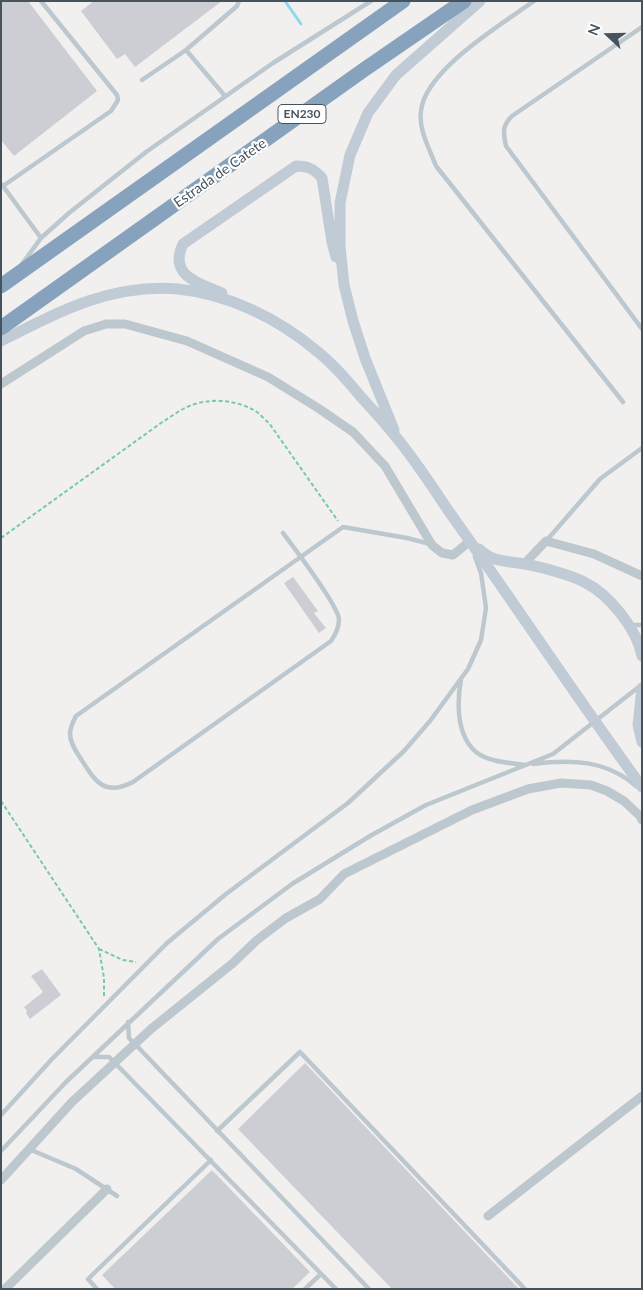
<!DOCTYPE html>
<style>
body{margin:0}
#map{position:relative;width:643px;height:1290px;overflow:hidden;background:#f2efef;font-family:Lato,sans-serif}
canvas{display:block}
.frame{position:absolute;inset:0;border:2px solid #47535c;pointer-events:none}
.north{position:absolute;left:583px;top:10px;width:50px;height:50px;-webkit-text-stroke:4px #fff;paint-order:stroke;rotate:291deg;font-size:14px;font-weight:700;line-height:20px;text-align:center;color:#47535c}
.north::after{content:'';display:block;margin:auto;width:18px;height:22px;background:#47535c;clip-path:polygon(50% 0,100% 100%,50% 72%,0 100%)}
</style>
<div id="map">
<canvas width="643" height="1290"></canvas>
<div class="frame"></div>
<div class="north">N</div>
</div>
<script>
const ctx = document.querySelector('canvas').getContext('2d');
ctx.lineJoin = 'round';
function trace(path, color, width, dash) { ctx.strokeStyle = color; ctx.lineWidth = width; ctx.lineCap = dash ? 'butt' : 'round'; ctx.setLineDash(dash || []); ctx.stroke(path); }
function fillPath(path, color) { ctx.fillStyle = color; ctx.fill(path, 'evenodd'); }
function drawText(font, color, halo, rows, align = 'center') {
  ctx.font = font + ' Lato,sans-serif'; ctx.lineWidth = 4.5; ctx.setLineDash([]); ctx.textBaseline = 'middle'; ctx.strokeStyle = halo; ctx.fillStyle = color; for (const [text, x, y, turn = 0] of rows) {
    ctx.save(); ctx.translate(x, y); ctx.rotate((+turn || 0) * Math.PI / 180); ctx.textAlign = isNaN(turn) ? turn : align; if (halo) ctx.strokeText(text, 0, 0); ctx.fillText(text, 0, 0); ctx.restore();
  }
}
trace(new Path2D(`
 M285,1L301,24`), '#8bd9eb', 3);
fillPath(new Path2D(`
 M1,1H28L97,91L14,156L1,140Z
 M94,1H222L135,67L125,54L117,59L81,11Z
 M293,577L318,611L314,613L326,628L319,633L284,583Z
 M42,969L61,995L30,1019L26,1013L27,1011L24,1007L43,992L31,976Z
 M305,1063L519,1289H392L238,1129Z
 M212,1170L310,1272L292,1289H115L102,1275Z`), '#ccced4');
trace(new Path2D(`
 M1,538L161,423C169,418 177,412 185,408C206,397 237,399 257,412C261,415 265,420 269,423L338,521
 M1,801L99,949L104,978V996
 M99,949L123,960L136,962`), '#76cca0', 2, [4, 2.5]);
trace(new Path2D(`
 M534,1C502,24 425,70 421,111C418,129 430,150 436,166L623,402
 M642,27L512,116C502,126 503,132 506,146L642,329
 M186,50L225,96
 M142,80L186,50L237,6L239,1
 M1,184L3,186L111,111L118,100L117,95L41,1
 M3,186L41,238
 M22,264L41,238L69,213L146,152L273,63L371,1
 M283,533C295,549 337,604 339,619C339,628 336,634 331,641L133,782C104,797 95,781 81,759C76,751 70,743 70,734C70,727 73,722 76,716L343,527L407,538L430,544
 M547,540L600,479L642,448
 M631,625H642
 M461,679C457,702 456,735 476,752C488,762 511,763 525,765
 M533,764C571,759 606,760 636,786
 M128,1022L129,1038L135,1044L369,1289
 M93,1057H109L115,1063L336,1289
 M1,1115L52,1059L167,943L226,894L348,803L404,751L430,721L468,669L481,640L486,608L481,573L475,557
 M217,1131L300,1052L525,1289
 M29,1149L76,1169L117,1196
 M1,1151L66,1082L218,939L292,884L370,836L426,805L553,754L640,686
 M97,1289L88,1279L211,1160
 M305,1289L321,1274`), '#bdc7ce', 4.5);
trace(new Path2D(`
 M1,384L84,331L106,324H125L187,341L268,377L318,408L353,432L385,466L432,545L442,553L453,555L470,541
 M524,564L546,541L594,554L642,576
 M1,1180L72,1102L151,1029L233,963L257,940L286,918L320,899L344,874L472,810L528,789L561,783L591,785L607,791L624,801L640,816L642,820
 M488,1216L642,1096
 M5,1289L107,1189`), '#bdc7ce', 9);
trace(new Path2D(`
 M222,293C199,283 168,276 183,244L296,166C308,166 314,169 322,178L332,242L336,257
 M1,341C58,312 112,283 178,289C229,294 279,319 318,352C334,365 348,381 361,397C373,410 385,423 396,437C416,461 433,488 450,513C515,604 576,697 642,787
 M394,430L365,358L353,321L344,285L340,246V203L350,155L368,113L396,75L480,1
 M479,549C494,563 507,561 525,564C541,567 571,575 584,582C609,594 637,629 642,656
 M642,688L638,725L642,742`), '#c0cbd6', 11);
trace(new Path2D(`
 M1,286L403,1
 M1,328L365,69L464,1`), '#87a2bd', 15);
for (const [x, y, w] of [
 [302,114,48]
]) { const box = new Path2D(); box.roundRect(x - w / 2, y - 9.5, w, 19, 4); ctx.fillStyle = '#fff'; ctx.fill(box); trace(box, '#47535c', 1); }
drawText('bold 12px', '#47535c', null, [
 ["EN230",302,114]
]);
drawText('14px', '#47535c', '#fff', [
 ["Estrada de Catete",220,173,-35]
]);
</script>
